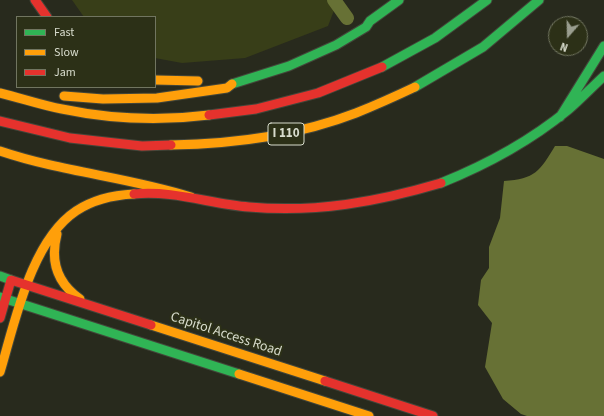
<!DOCTYPE html>
<style>
body{margin:0}
#map{position:relative;width:604px;height:416px;overflow:hidden;background:#282a1d;font-family:"Source Sans 3",sans-serif}
canvas{display:block}
.legend{position:absolute;left:16px;top:16px;width:140px;height:72px;box-sizing:border-box;background:#2c3017;border:1px solid #717560;margin:0;padding:5px 7px;list-style:none;font-size:12px;color:#d8dccd}
.legend li{display:flex;align-items:center;gap:8px;height:20px}
.legend b{width:20px;border:1px solid #717560}
.north{position:absolute;left:548px;top:16px;width:40px;height:40px;box-sizing:border-box;background:#2c3017;border:1px solid #717560;border-radius:50%;rotate:200deg;font-size:11px;font-weight:700;line-height:16px;text-align:center;color:#d8dccd}
.north::after{content:'';display:block;margin:auto;width:14px;height:18px;background:#9a9e8f;clip-path:polygon(50% 0,100% 100%,50% 72%,0 100%)}
</style>
<div id="map">
<canvas width="604" height="416"></canvas>
<ul class="legend">
<li><b style="height:5px;background:#30b455"></b>Fast</li>
<li><b style="height:5px;background:#ff9f0a"></b>Slow</li>
<li><b style="height:5px;background:#e5322d"></b>Jam</li>
</ul>
<div class="north">N</div>
</div>
<script>
const ctx = document.querySelector('canvas').getContext('2d');
ctx.lineJoin = 'round';
function fillPath(path, color) { ctx.fillStyle = color; ctx.fill(path, 'evenodd'); }
function trace(path, color, width, dash) { ctx.strokeStyle = color; ctx.lineWidth = width; ctx.lineCap = dash ? 'butt' : 'round'; ctx.setLineDash(dash || []); ctx.stroke(path); }
function drawText(font, color, halo, rows, align = 'center') {
  ctx.font = font + ' "Source Sans 3",sans-serif'; ctx.lineWidth = 4; ctx.setLineDash([]); ctx.textBaseline = 'middle'; ctx.strokeStyle = halo; ctx.fillStyle = color; for (const [text, x, y, turn = 0] of rows) {
    ctx.save(); ctx.translate(x, y); ctx.rotate((+turn || 0) * Math.PI / 180); ctx.textAlign = isNaN(turn) ? turn : align; if (halo) ctx.strokeText(text, 0, 0); ctx.fillText(text, 0, 0); ctx.restore();
  }
}
fillPath(new Path2D(`
 M72,0H338L328,26L245,58L182,63L155,58V17H84Z`), '#383e18');
fillPath(new Path2D(`
 M555,146H567L604,159V416H527L521,414L503,399L485,367L492,323L478,305L481,280L489,268V247L500,218L504,181C535,179 540,171 555,146Z`), '#677135');
trace(new Path2D(`
 M334,0L347,18`), '#677135', 14);
const fast = new Path2D(`
 M382,67L435,38L487,0
 M232,84L289,66L336,45L366,27L370,21L399,0
 M415,87L483,47L539,0
 M560,117L604,46
 M441,183C486,165 530,141 568,110C581,99 592,87 604,76
 M0,276L11,280
 M0,297L6,299
 M9,300L239,374`);
const slow = new Path2D(`
 M155,80L198,81
 M0,93C21,98 41,105 62,109C110,119 162,121 209,115
 M64,96L103,99L157,98L227,88L232,84
 M171,145C232,144 299,135 356,113C376,105 396,96 415,87
 M0,151C62,172 128,177 191,197
 M57,234C50,261 57,283 80,299
 M151,325L325,381
 M0,372C15,322 31,241 76,211C94,199 114,195 134,194
 M239,374L369,416`);
const jam = new Path2D(`
 M35,0L47,17
 M209,115L256,109L318,93L382,67
 M0,121L70,138L142,146L171,145
 M134,194C173,190 211,204 249,207C316,213 377,202 441,183
 M0,318L11,280L151,325
 M325,381L433,416`);
trace(fast, '#43463a', 11);
trace(slow, '#43463a', 11);
trace(jam, '#43463a', 11);
trace(fast, '#30b455', 9);
trace(slow, '#ff9f0a', 9);
trace(jam, '#e5322d', 9);
for (const [x, y, w] of [
 [286,134,36]
]) { const box = new Path2D(); box.roundRect(x - w / 2, y - 11, w, 22, 3); ctx.fillStyle = '#2c3017'; ctx.fill(box); trace(box, '#d8dccd', 1); }
drawText('bold 13px', '#d8dccd', null, [
 ["I 110",286,134]
]);
drawText('14px', '#d8dccd', '#2c3017', [
 ["Capitol Access Road",226,335,18]
]);
</script>
